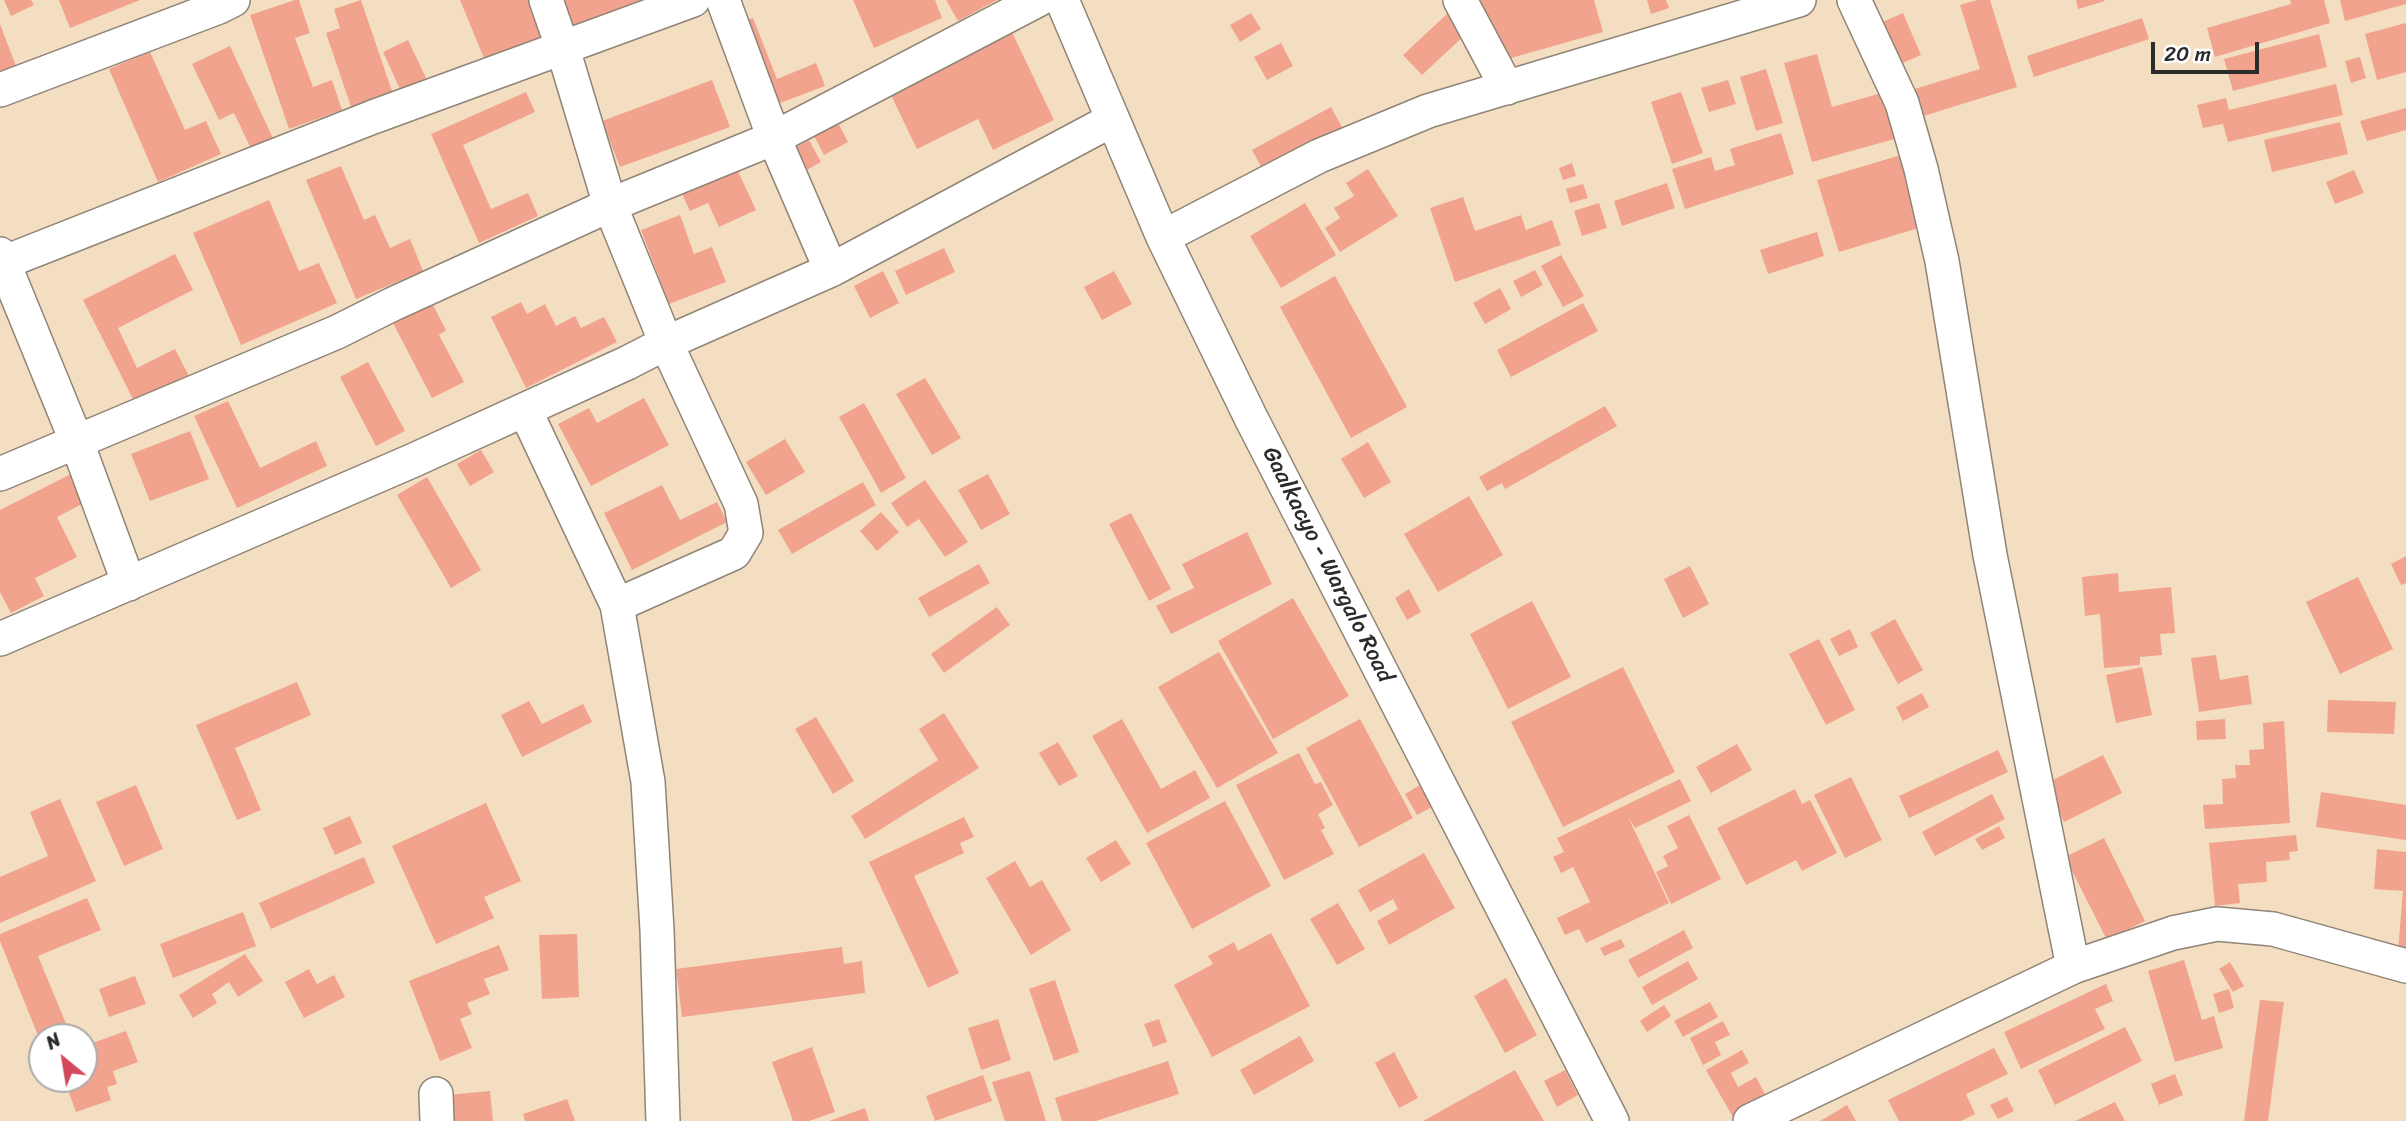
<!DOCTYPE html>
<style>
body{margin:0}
#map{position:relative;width:2406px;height:1121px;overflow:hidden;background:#f3dec2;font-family:Sriracha,sans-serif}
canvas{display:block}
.north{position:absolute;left:28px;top:1023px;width:70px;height:70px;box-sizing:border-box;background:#fff;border:2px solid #aaa;border-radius:50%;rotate:330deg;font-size:19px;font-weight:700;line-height:28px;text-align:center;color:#2b2b2b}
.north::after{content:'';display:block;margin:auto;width:24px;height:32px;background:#d1495b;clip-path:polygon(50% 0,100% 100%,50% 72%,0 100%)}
.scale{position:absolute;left:2151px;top:42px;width:108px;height:32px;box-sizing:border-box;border:4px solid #2b2b2b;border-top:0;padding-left:9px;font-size:21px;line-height:24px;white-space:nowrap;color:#2b2b2b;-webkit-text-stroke:5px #fff;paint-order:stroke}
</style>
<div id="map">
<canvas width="2406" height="1121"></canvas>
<div class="north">N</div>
<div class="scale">20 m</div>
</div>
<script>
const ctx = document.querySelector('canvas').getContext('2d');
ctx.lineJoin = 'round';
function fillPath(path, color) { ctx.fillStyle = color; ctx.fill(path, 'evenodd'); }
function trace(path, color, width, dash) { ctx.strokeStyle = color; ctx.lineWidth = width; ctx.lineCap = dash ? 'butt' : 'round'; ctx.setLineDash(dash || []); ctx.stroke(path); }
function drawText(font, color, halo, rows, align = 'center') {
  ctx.font = font + ' Sriracha,sans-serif'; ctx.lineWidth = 5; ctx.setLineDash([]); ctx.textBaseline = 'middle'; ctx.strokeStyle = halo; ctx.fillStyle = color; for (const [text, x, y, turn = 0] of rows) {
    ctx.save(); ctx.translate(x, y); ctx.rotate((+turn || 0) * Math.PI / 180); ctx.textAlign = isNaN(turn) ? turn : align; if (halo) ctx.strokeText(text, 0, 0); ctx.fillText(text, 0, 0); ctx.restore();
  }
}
fillPath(new Path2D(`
 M4,0H31L34,5L11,16Z
 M59,0H140L70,28Z
 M295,0H299L310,33L295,38L313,87L332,80L342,110L289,129L250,15Z
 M361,0L396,103L366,102L351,107L326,33L340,28L334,9Z
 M460,0H536L551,36L486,63Z
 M561,0H667L574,36Z
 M853,0H935L942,18L874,48Z
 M946,0H997L958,21Z
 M1480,0H1594L1603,32L1497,62Z
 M1647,0H1666L1669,8L1651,14Z
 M1977,0H1990L2017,87L1917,118L1908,91L1980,69L1960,5Z
 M2076,0H2104L2105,1L2078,9Z
 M2290,0H2324L2330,23L2215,57L2207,28L2291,4Z
 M2340,0H2406V4L2345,21Z
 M1251,13L1261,29L1240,42L1230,25Z
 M1903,13L1921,55L1898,65L1880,23Z
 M1447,14L1466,34L1422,75L1403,55Z
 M753,18L777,79L816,63L825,86L772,106L739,23Z
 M2142,18L2149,39L2034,77L2027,56Z
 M2406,23V72L2377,80L2365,34Z
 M0,24L16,66L0,72Z
 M1008,24L1054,120L993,150L978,119L917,149L885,83Z
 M2319,34L2327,67L2233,91L2224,59Z
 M408,40L430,86L404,98L383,52Z
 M1281,43L1293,66L1267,80L1254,57Z
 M230,46L278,149L256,159L234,113L219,120L192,64Z
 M150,52L185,130L206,121L221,154L158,182L109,69Z
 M1817,54L1832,107L1885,92L1898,138L1812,162L1784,63Z
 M2360,57L2366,78L2351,83L2345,61Z
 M1766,69L1783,123L1756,131L1740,77Z
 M712,80L730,127L620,167L602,121Z
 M1728,80L1736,104L1709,112L1701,88Z
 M2336,84L2343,115L2228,142L2223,124L2203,128L2197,105L2226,98L2229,110Z
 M526,92L535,112L463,145L491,209L528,193L538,216L479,243L431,134Z
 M1681,92L1703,153L1672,164L1651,102Z
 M1331,107L1343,129L1264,172L1252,150Z
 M2406,108V130L2367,141L2360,121Z
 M836,119L848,142L824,155L812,132Z
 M2340,122L2348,154L2272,172L2264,140Z
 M1781,133L1794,174L1685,209L1672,169L1711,157L1715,171L1735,165L1730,149Z
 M809,140L821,162L796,176L784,154Z
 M1901,155L1922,227L1839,252L1817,180Z
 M1572,163L1576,176L1563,180L1559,168Z
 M341,166L364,220L375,215L390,248L410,239L423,271L356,299L306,180Z
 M737,169L756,210L719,227L708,203L690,211L682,194Z
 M1368,169L1398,216L1340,252L1325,228L1340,218L1334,208L1354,196L1346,183Z
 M2354,170L2364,193L2335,204L2326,182Z
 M1667,183L1675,208L1622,226L1614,201Z
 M1583,184L1588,198L1570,203L1566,189Z
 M1463,197L1475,231L1521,215L1526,230L1552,220L1561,245L1455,282L1430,208Z
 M269,200L299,271L319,263L337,303L241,345L193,233Z
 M1305,203L1336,255L1281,288L1250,236Z
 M1599,203L1607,228L1582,236L1574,211Z
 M680,215L694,254L712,247L726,282L669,304L641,230Z
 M1817,232L1824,256L1768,274L1760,250Z
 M944,248L955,272L906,295L895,271Z
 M175,254L193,290L118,328L137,368L175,349L191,380L137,407L83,300Z
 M1561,255L1584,296L1563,307L1541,266Z
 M1535,270L1543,285L1521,297L1513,281Z
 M883,271L899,303L870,318L854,286Z
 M1114,271L1132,304L1102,320L1084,287Z
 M1335,276L1407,407L1351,438L1280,307Z
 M1500,288L1511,309L1485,324L1473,303Z
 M431,301L446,330L439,335L464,382L432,398L392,321Z
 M521,302L527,314L545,304L556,326L575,316L581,328L604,317L617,342L526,388L491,317Z
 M1583,303L1598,331L1511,377L1497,350Z
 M368,362L405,431L376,446L340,377Z
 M925,378L961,438L932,455L896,394Z
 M644,398L669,445L591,486L558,424L589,408L597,423Z
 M228,401L260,468L316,441L327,466L237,508L194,416Z
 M864,403L906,478L881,493L839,417Z
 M1605,406L1617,426L1505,489L1502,483L1487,491L1479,477Z
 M190,431L209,479L150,501L131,454Z
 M785,439L805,472L766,495L746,462Z
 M1368,442L1391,482L1364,498L1341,459Z
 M481,450L494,472L470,486L457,464Z
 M73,473L88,501L57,517L77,557L35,578L44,596L11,613L0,592V510Z
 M988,474L1010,514L981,530L958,490Z
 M427,477L481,570L451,588L397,495Z
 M925,480L968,542L945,557L919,519L907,527L891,503Z
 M863,482L876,505L792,554L778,530Z
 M662,485L680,520L717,502L727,522L632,570L604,513Z
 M1469,496L1503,555L1438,592L1404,534Z
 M881,512L899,532L877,551L860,531Z
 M1131,513L1171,589L1149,601L1109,524Z
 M1247,532L1272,584L1171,634L1156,606L1194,588L1182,564Z
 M2406,556V583L2401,585L2391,564Z
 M979,564L990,583L929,617L918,598Z
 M1690,566L1709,604L1683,618L1664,579Z
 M2118,573L2119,592L2171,587L2175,633L2160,634L2162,655L2140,657V665L2104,668L2100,614L2085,616L2082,577Z
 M2358,577L2393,649L2340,674L2306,602Z
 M1409,589L1421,612L1407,620L1395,598Z
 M1293,598L1349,696L1273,739L1218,641Z
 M1532,601L1571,677L1508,709L1470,634Z
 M997,607L1010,625L944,673L931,654Z
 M1895,619L1923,670L1898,684L1870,633Z
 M1850,629L1858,647L1839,656L1830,639Z
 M1819,639L1855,710L1826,725L1789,654Z
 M1219,652L1278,753L1217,788L1158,687Z
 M2216,655L2220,680L2248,675L2252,704L2199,712L2191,658Z
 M1623,667L1675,772L1563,827L1511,722Z
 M2142,667L2152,715L2116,723L2106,675Z
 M297,682L311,715L235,748L261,810L237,820L196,725Z
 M1922,693L1929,707L1903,721L1896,707Z
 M2328,700L2396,702L2394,734L2327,732Z
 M529,701L542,724L583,704L592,722L522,757L501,715Z
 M944,713L979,768L865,839L851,816L938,760L919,729Z
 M816,717L854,781L833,794L795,729Z
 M1122,719L1161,789L1195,770L1210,798L1147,833L1092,736Z
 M1360,719L1413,818L1359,847L1306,748Z
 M2225,719L2226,739L2197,740L2196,721Z
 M2284,721L2290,823L2205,829L2203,805L2223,804L2222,779L2236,778L2235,765H2250L2249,750L2264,749L2263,723Z
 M1058,742L1078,776L1059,786L1039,753Z
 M1737,744L1752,770L1711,793L1696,767Z
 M1998,750L2008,772L1909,818L1899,796Z
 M1299,753L1315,784L1321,782L1333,805L1318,814L1325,828L1321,830L1334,854L1284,880L1236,785Z
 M2103,755L2122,793L2064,822L2045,784Z
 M1851,777L1882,840L1845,858L1814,795Z
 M1680,779L1691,801L1635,828L1628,817L1669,903L1586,943L1579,929L1565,935L1557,918L1590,902L1573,867L1561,873L1553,857L1564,852L1557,838Z
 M136,785L163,849L124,866L96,802Z
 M1420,785L1432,807L1417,815L1405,794Z
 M1795,789L1802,804L1810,800L1837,853L1802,871L1796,860L1746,885L1717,828Z
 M2321,792L2406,805V840L2316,827Z
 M1992,794L2005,819L1935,856L1922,832Z
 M60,799L96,881L0,923V877L48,856L30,812Z
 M1225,801L1271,886L1192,929L1146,843Z
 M486,803L521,881L484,897L494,918L436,944L392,846Z
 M1689,815L1721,879L1671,904L1656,872L1668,866L1663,856L1678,848L1667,826Z
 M350,816L362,843L335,855L323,828Z
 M964,817L974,837L960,843L964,853L914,876L959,973L928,988L869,862Z
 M1999,826L2005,838L1982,850L1975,839Z
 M2296,835L2298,851L2289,852L2290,860L2266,862L2267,882L2238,884L2240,903L2215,906L2209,843Z
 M2104,838L2145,921L2107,940L2065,857Z
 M1116,840L1131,864L1101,882L1086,858Z
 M2377,849L2406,852V952L2398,951L2403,891L2374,889Z
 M1424,853L1455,908L1389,945L1377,921L1398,909L1393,899L1370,912L1358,890Z
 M364,857L375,883L271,929L259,903Z
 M1015,861L1030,887L1042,880L1071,930L1031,955L986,878Z
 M87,898L101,930L38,956L67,1026L39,1038L0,941V934Z
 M1338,903L1365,949L1337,965L1310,919Z
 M243,912L256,946L173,978L160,944Z
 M1684,930L1693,948L1638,978L1628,960Z
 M1271,933L1310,1006L1212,1057L1174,985L1213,964L1208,956L1234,942L1238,951Z
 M577,934L579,997L542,999L539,935Z
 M1621,939L1625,947L1604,956L1600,948Z
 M499,945L509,970L484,979L490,994L467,1003L472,1014L460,1019L472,1048L440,1061L409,981Z
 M842,947L844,964L862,961L865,993L682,1017L676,969Z
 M245,954L263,981L238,997L229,982L212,994L217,1003L193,1018L179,995Z
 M2184,960L2202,1020L2214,1016L2223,1048L2175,1062L2148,971Z
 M1688,961L1698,979L1652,1005L1642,987Z
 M2230,962L2244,986L2233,992L2219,969Z
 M309,969L317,984L334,975L345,997L304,1018L285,982Z
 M135,976L146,1004L109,1017L99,989Z
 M1506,978L1537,1035L1505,1053L1474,996Z
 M1055,980L1079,1052L1054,1061L1029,989Z
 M2106,984L2113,1001L2095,1009L2105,1029L2021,1069L2004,1032Z
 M2229,989L2234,1008L2219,1013L2213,994Z
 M2260,1000L2284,1002L2268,1121H2244Z
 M1710,1002L1718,1017L1683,1037L1674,1021Z
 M1664,1005L1671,1016L1647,1032L1640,1021Z
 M998,1019L1011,1060L981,1070L968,1028Z
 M1159,1019L1167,1042L1153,1047L1144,1024Z
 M1723,1021L1730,1035L1715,1042L1721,1055L1703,1065L1690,1038Z
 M2125,1027L2142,1061L2055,1105L2038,1070Z
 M126,1031L138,1062L113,1071L117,1084L107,1087L111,1100L76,1112L64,1079H84V1046Z
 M1300,1036L1314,1061L1254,1095L1240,1070Z
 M812,1047L835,1112L809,1121H793L772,1062Z
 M1994,1048L2008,1074L1966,1094L1975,1114L1961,1121H1899L1888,1100Z
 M1742,1050L1749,1063L1731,1073L1738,1087L1756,1077L1768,1100L1734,1119L1706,1070Z
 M1394,1052L1418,1098L1399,1108L1375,1063Z
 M1168,1061L1179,1094L1096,1121H1062L1055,1098Z
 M1515,1070L1544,1121H1423Z
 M1565,1070L1578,1095L1557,1107L1544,1081Z
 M1030,1071L1046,1121H1005L992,1082Z
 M2175,1074L2183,1095L2159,1105L2151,1084Z
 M983,1075L992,1101L935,1121L926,1096Z
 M490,1091L493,1121H449L447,1095Z
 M2007,1097L2014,1111L1998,1119L1990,1105Z
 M567,1099L575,1121H525L523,1114Z
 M2115,1102L2125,1121H2075Z
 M1847,1105L1856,1121H1820Z
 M865,1108L869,1121H829Z`), '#f2a38e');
const minor = new Path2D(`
 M546,0L563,49L610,205L666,343L741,504L746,533L734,553L617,605
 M723,0L774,138L1038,0
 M1062,0L1163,237L1251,418L1612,1121
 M1460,0L1507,88
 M1854,0L1902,103L1921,169L1942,261L1990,555L2073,967
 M0,90L219,7L233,0
 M1163,237L1319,156L1428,111L1799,0
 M0,254L76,440L129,584
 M0,264L373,117L693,0
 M525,410L617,605L648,782L657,930L663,1121
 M0,474L337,332L393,304L610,205L774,138L831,270
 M0,639L414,460L627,363L666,343L831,270L1112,120
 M436,1094L437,1121
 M1750,1121L2073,967L2173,933L2217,924L2273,929L2406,966`);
trace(minor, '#8f8476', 36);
trace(minor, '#fff', 33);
drawText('23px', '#2b2b2b', '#fff', [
 ["Gaalkacyo - Wargalo Road",1327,565,63]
]);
</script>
